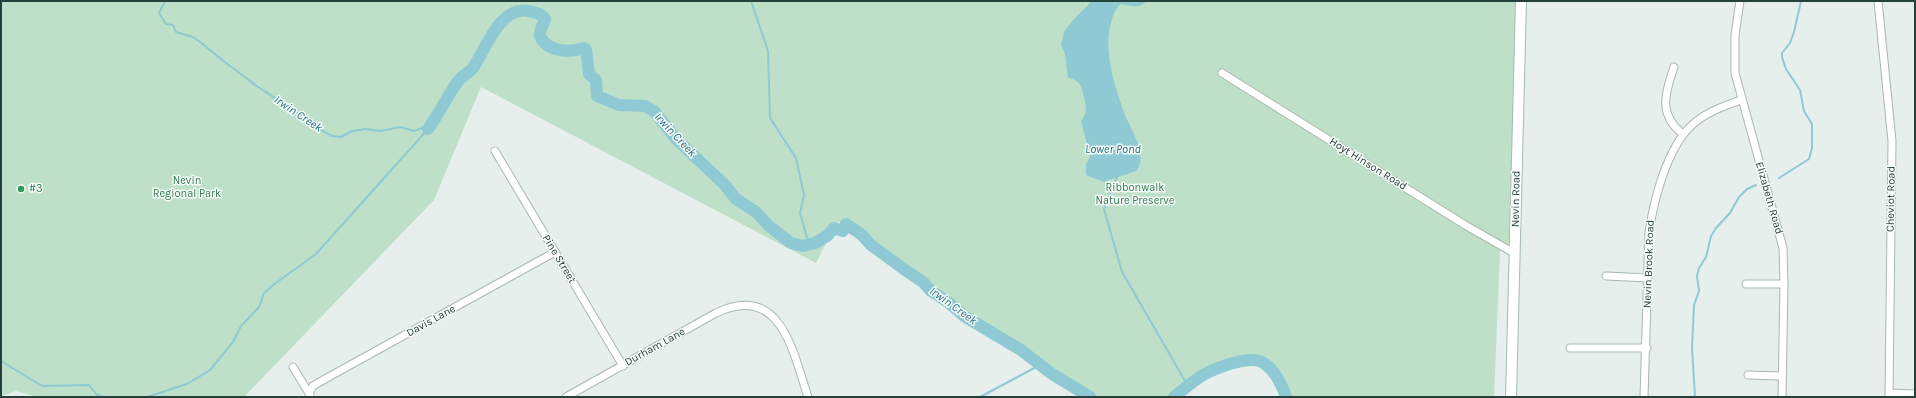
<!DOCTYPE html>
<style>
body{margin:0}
#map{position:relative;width:1916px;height:398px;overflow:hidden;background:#e6efeb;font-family:Karla,sans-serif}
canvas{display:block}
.frame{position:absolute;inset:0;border:2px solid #24423a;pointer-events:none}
</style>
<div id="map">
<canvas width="1916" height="398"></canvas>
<div class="frame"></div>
</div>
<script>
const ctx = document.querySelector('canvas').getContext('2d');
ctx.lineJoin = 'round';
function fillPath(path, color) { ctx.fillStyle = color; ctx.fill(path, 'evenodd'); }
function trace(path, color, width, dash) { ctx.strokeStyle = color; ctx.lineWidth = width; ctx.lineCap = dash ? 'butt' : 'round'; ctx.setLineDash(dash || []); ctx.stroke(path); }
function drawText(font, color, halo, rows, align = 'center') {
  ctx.font = font + ' Karla,sans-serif'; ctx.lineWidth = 3; ctx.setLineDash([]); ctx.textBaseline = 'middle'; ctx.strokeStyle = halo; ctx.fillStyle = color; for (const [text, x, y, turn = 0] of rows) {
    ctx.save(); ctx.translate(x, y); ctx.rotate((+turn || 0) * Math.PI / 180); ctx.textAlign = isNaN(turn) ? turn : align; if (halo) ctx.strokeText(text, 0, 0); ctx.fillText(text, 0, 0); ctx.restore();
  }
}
fillPath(new Path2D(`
 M1,1H1516L1511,229L1509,244L1500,252L1494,397H1286L1283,387L1271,370L1262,362L1245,360L1204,375L1174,397H1097L1094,395L1090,397L1052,374L1021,350L964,316L948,302L931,291L923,282L905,270L871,245L862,235L846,224L837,222L816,263L481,87L434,200L244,397H37L16,391L1,396Z`), '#bfe0c8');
fillPath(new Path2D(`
 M1092,1H1147C1138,9 1132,6 1121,4C1116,7 1114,13 1112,19C1102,49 1115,87 1125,115C1130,127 1138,139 1140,152C1141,158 1141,165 1137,170C1136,172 1110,179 1104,182L1086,175V165L1090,156L1081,121C1088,113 1086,107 1084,97C1081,87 1081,80 1068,78L1065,54L1061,45L1064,32L1073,20Z`), '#8ec9d4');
trace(new Path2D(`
 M165,1L159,13L166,24L173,25L176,32L193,37L204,45L222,60L258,87C265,91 271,96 279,100L321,130L332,136L341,137L352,131L365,129L380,131L400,127L414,131L422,128L428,129
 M751,1L768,51L770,118L796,158L804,195L800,213L807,238L815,243
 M1117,177L1104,209L1122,272L1188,386
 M1779,178L1809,159L1812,148V124L1804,111L1800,90L1786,69L1782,57V53L1790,43L1794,32L1801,1
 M1,361L42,386L89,385L96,394L103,397
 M147,397L187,384L210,370L233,342L241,326L259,307L264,293L273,285L316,254L428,129
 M980,397L1040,365
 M1695,397L1692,348L1694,305L1699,291L1697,276L1699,268L1706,257L1711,236L1716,228L1730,213L1739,197L1747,189L1756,185`), '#8ec9d4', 2);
trace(new Path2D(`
 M428,129C440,113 448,94 459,80C463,75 469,73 473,68C486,49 499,6 529,11C536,13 541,13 545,19C544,25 539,28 540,36C547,52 569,53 584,48L586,49L589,74L596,80L597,96L619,105L645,106L654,111L676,139L725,185L736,199L756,212L769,226L791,243L803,246L815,243L827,236L834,228L843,231L846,224L862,235L871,245L905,270L923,282L931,291L948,302L964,316L1021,350L1052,374L1090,397
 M1174,397C1183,390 1193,381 1203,375C1216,368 1249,355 1262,362C1274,369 1282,385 1286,397`), '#8ec9d4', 12);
const minor = new Path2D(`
 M1740,1L1735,35V73L1783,248L1784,284L1782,397
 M1878,1L1892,141L1889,397
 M1674,67C1665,93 1658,115 1683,134
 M1222,73L1465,225L1514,253
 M495,151L623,366
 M1606,276L1648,278
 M1746,284H1784
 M1570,348H1647
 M293,367L310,395
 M1748,375L1781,376
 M309,393L313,386L325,379L555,252
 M1889,393L1915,394
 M566,397L716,313C781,282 793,352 808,397
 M1644,397L1649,232C1654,199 1667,148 1692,125C1706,112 1724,106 1741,100`);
const secondary = new Path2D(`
 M1511,397L1521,1`);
trace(minor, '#a8b8b2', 9);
trace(secondary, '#a4bbb3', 12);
trace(minor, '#fff', 7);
trace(secondary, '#fff', 10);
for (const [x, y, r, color] of [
 [21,189,4,"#2e9e5b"]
]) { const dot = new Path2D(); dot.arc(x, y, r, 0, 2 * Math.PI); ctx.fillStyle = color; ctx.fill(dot); trace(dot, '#f7fbf9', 1.5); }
drawText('11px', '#24423a', '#f7fbf9', [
 ["Hoyt Hinson Road",1368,164,32],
 ["Elizabeth Road",1769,198,74],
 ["Nevin Road",1516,199,-89],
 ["Cheviot Road",1891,199,-89],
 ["Pine Street",559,259,59],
 ["Nevin Brook Road",1649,264,-88],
 ["Davis Lane",431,321,-29],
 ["Durham Lane",655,347,-29]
]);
drawText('11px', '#2d7a4b', '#f7fbf9', [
 ["Nevin",187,181],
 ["Regional Park",187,194],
 ["Ribbonwalk",1135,188],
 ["Nature Preserve",1135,201]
]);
drawText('11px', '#27864d', '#f7fbf9', [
 ["#3",29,189]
], 'left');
drawText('italic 12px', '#1c6f80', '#f7fbf9', [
 ["Irwin Creek",298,114,34],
 ["Irwin Creek",675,135,47],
 ["Lower Pond",1113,150],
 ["Irwin Creek",953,306,36]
]);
</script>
